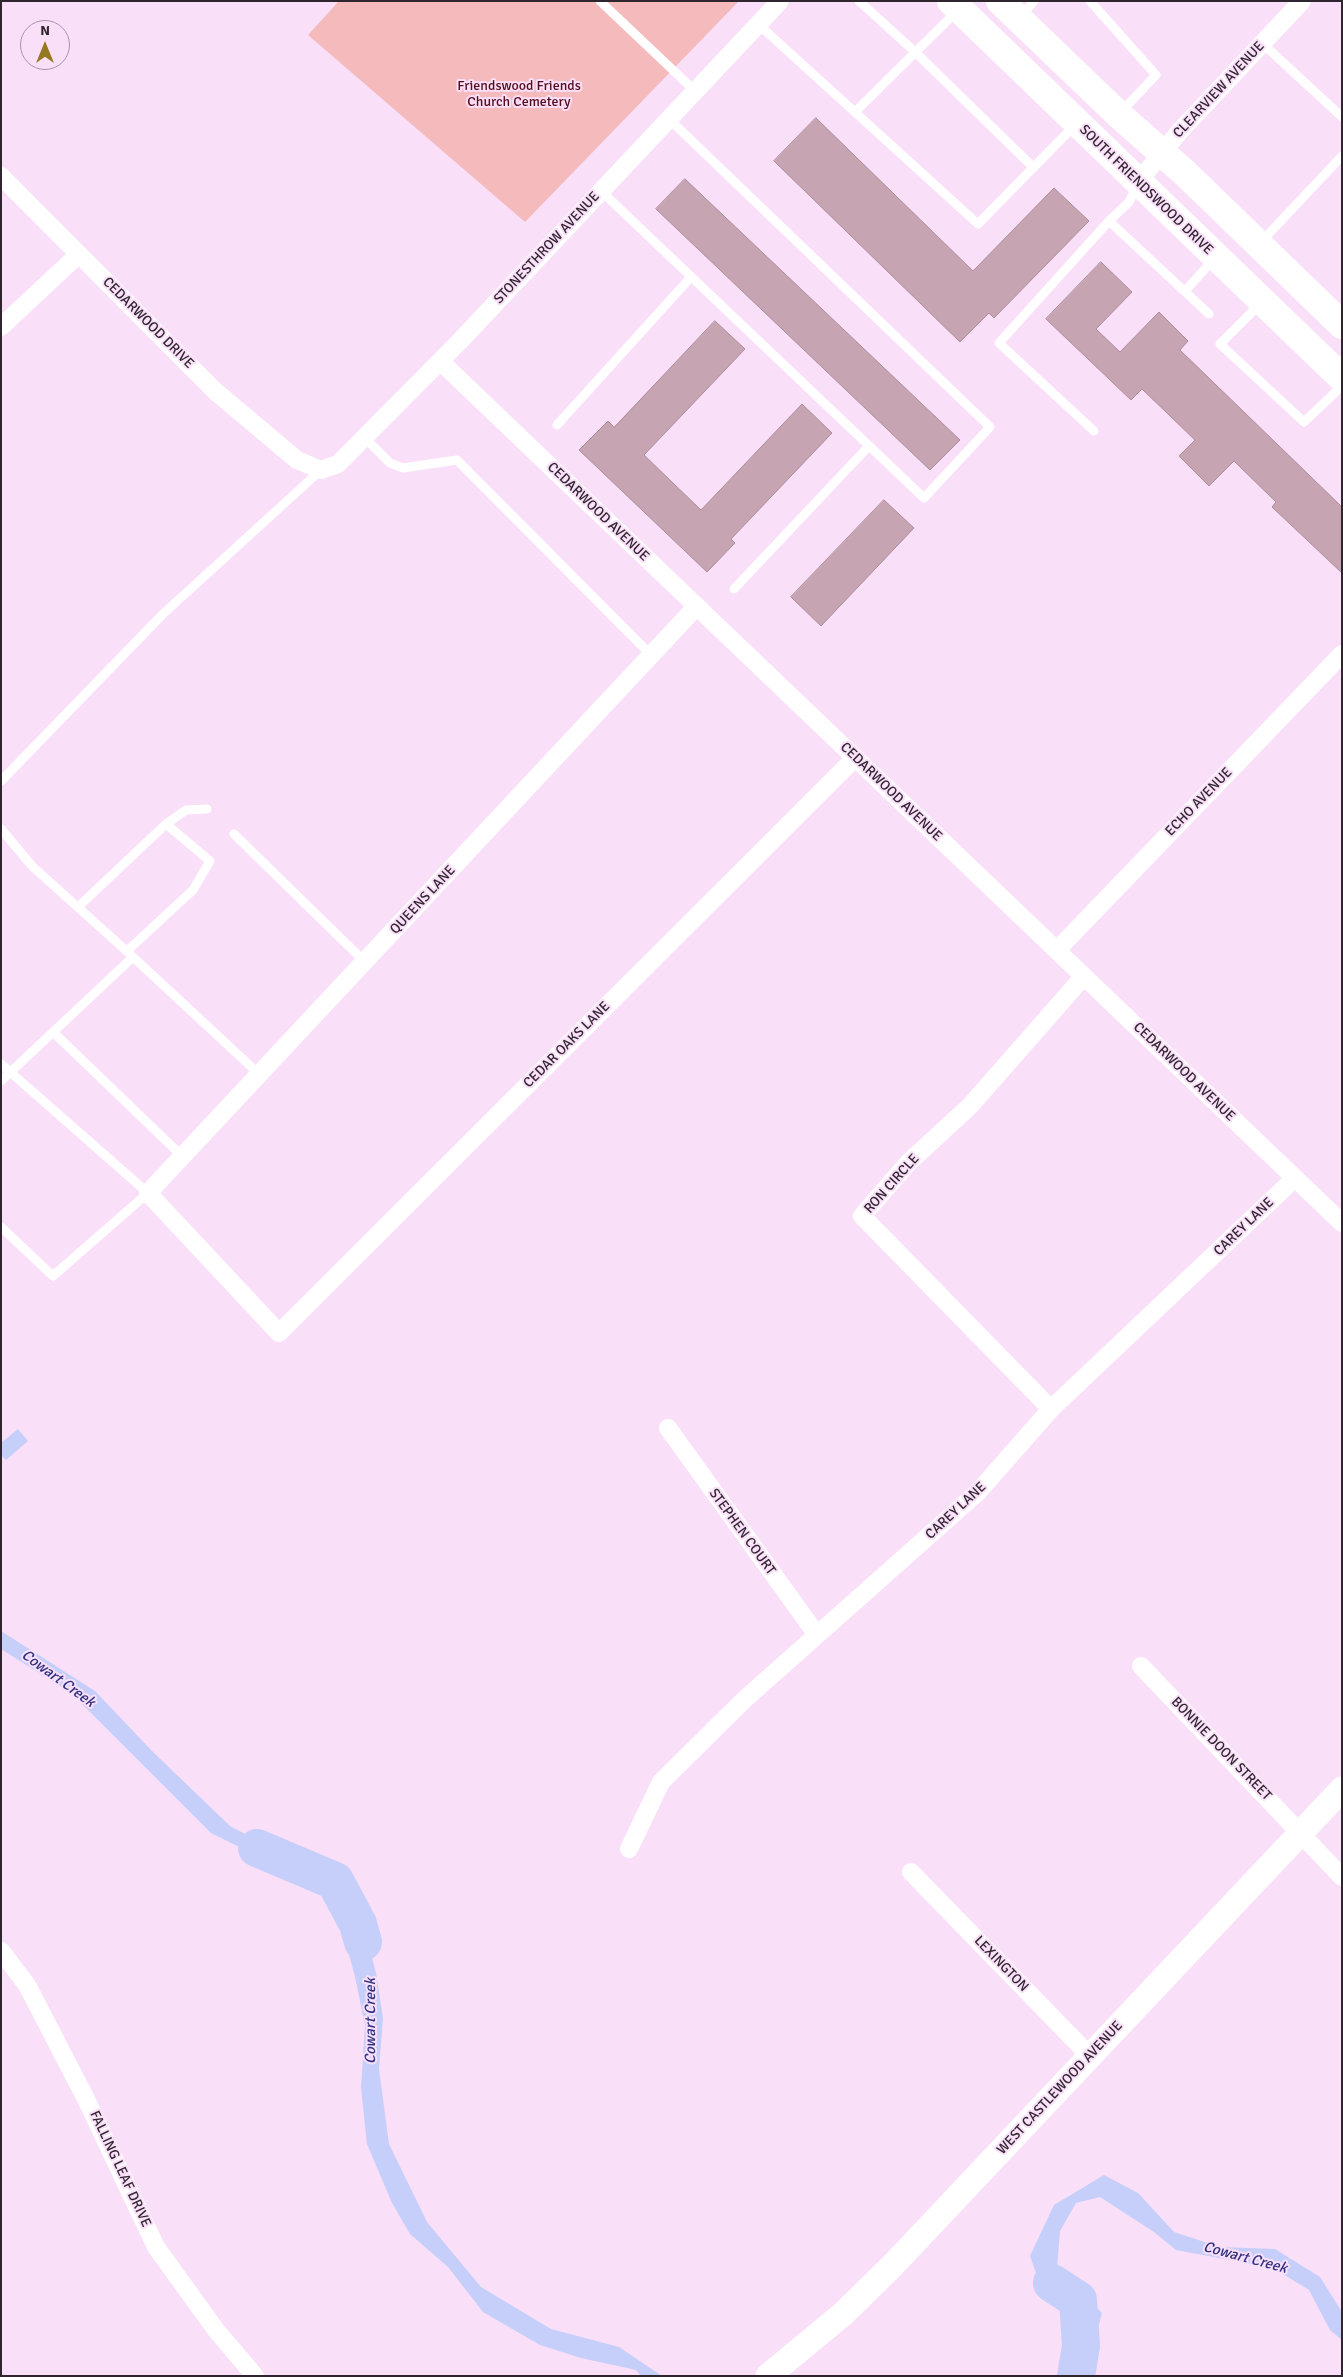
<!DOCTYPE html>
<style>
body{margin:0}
#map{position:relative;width:1343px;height:2377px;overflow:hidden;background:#f9dff8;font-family:Signika,sans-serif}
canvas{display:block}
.frame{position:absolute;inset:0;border:2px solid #2f252f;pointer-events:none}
.north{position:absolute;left:20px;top:20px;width:50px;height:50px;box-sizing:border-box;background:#f9dff8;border:1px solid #a895a8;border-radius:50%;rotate:0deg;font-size:14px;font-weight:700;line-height:20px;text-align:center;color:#2f252f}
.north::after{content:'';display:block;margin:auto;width:18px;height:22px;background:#947921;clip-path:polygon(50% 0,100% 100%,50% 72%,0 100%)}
</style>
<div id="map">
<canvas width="1343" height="2377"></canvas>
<div class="frame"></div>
<div class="north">N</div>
</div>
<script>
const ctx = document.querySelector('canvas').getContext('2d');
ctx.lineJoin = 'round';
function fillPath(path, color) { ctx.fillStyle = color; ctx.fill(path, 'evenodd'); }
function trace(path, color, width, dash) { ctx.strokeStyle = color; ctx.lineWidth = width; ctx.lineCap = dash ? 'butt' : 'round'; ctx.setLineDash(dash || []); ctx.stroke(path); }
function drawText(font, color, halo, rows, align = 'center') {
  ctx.font = font + ' Signika,sans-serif'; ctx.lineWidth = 4; ctx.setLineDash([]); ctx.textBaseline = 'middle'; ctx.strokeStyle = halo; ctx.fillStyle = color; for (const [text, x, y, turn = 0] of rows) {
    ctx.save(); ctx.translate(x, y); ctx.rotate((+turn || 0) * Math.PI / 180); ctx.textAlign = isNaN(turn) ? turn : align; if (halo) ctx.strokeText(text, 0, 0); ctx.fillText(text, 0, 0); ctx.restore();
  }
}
fillPath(new Path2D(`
 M339,1H739L525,222L308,35Z`), '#f4babc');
fillPath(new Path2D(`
 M18,1429L28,1441L6,1460L1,1455V1443Z
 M1,1631L95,1691L152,1751L230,1826L292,1859L359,1907L376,1973L383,2018L379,2069L389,2144L427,2222L481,2287L551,2329L619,2347L662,2376H641L636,2370L581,2358L540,2345L483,2312L448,2267L410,2234L392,2203L367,2144L361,2088L365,2025L355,1977L336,1905L286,1870L211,1833L71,1693L1,1649Z
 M1104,2175L1138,2193L1174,2232L1220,2247L1275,2249L1320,2277L1342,2312V2340L1330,2330L1309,2290L1273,2268L1176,2250L1154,2232L1100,2197L1076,2203L1060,2231L1057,2268L1102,2313L1093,2347L1092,2376H1075L1081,2321L1042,2290L1030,2256L1054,2205Z`), '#c6cffa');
trace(new Path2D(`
 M257,1848L335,1881L358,1924L363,1942
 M1052,2283L1078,2300L1081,2346L1076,2376`), '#c6cffa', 38);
const building = new Path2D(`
 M816,118L973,271L1054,188L1089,221L994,318L989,313L960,342L774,161Z
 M685,179L960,440L930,470L656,209Z
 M1101,262L1132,292L1096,329L1120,352L1159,312L1188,341L1180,350L1342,507V573L1272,507L1276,502L1234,461L1209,486L1179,456L1195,440L1142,389L1131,400L1046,319Z
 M715,321L745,349L644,455L701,510L802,404L832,433L731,539L735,543L707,572L579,450L608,421L614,427Z
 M884,500L914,528L821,626L791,597Z`);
fillPath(building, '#c6a4b2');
trace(building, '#ad8c9a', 1);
trace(new Path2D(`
 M600,1L695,91
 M859,1L914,51L1033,167
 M1090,1L1156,75L1120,113
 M1021,16L1034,1
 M758,24L978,224L1076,124
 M1262,43L1342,117
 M856,111L957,11
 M601,191L924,498L990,427L669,119
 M1109,221L1209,314
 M1260,243L1342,156
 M1185,291L1215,258
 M1260,304L1220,344L1304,422L1342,386
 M557,425L691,277
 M1094,431L999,343L1109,221L1129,202L1137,186
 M364,437L390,463L403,468L457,460L651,655
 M734,589L868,447
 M1,781L163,614L321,470
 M166,824L186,810L207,809
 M1,829L32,866L131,955
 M234,834L365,962
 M78,907L166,824L210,861L193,890L127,951
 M53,1032L183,1157
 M1,1064L148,1193L53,1276L1,1227
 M1,1081L133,957L259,1074`), '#fff', 9);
trace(new Path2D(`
 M1,176L215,391L297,460L321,470L338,464L460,341L780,1
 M1139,181L1180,131L1302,1
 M1,327L79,254
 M440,361L1342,1223
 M697,606L148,1193L279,1333L855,758
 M1057,950L1342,654
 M1051,1409L862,1216L908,1163L970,1106L1084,976
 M668,1428L817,1635
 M1141,1666L1342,1877
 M629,1849L661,1782L745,1699L978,1492L1051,1409L1295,1178
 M911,1872L1090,2056
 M1,1951L27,1985L86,2099L156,2247L216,2330L255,2376`), '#fff', 18);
trace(new Path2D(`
 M768,2376L843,2314L893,2265L1342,1789`), '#fff', 25);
trace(new Path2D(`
 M951,1L1342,378
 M1000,1L1119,115L1185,173L1342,325`), '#fff', 28);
drawText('14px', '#560c1a', '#f9dff8', [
 ["Friendswood Friends",519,86],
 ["Church Cemetery",519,102]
]);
drawText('14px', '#2f252f', '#f9dff8', [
 ["CLEARVIEW AVENUE",1219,90,-47],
 ["SOUTH FRIENDSWOOD DRIVE",1146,190,44],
 ["STONESTHROW AVENUE",547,248,-47],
 ["CEDARWOOD DRIVE",148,323,45],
 ["CEDARWOOD AVENUE",598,512,44],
 ["CEDARWOOD AVENUE",891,792,44],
 ["ECHO AVENUE",1199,802,-46],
 ["QUEENS LANE",423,900,-47],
 ["CEDAR OAKS LANE",567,1045,-45],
 ["CEDARWOOD AVENUE",1184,1072,44],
 ["RON CIRCLE",892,1184,-48],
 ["CAREY LANE",1244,1227,-44],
 ["CAREY LANE",956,1511,-43],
 ["STEPHEN COURT",742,1532,54],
 ["BONNIE DOON STREET",1221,1749,46],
 ["LEXINGTON",1001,1964,46],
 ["WEST CASTLEWOOD AVENUE",1060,2088,-47],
 ["FALLING LEAF DRIVE",120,2169,65]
]);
drawText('italic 15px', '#2f3281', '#f9dff8', [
 ["Cowart Creek",58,1679,36],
 ["Cowart Creek",371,2021,-90],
 ["Cowart Creek",1245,2258,15]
]);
</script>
